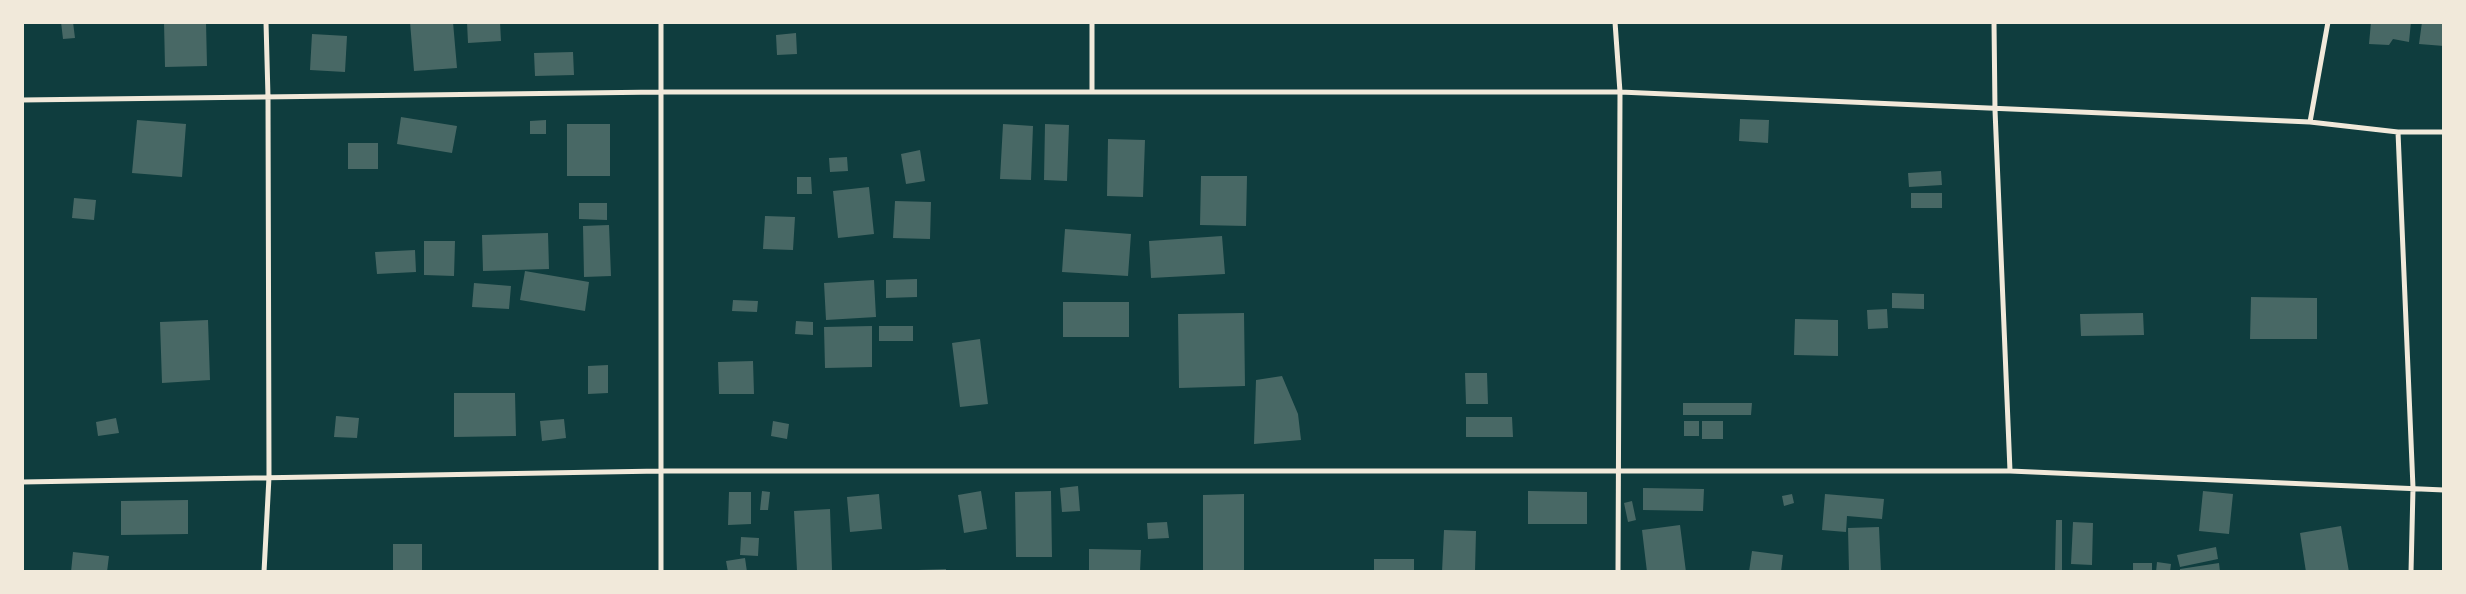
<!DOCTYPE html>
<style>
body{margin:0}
#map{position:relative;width:2466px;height:594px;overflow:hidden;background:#0f3d3e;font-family:"Work Sans",sans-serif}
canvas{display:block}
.frame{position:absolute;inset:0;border:24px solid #f1e9da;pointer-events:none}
</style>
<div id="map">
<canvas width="2466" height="594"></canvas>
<div class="frame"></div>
</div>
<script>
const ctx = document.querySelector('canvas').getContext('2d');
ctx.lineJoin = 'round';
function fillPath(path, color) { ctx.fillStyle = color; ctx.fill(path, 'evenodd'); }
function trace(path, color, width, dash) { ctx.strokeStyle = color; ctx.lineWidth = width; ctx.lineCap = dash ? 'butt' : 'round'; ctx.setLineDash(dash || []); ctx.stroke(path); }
fillPath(new Path2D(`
 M61,22H73L75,38L63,39Z
 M164,22H206L207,66L165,67Z
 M410,22H453L457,68L414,71Z
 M467,22H500L501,41L468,43Z
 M2371,22H2411L2409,42L2393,39L2389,45L2369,44Z
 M2422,22H2444V46L2419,44Z
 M796,33L797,54L777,55L776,35Z
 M312,34L347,36L345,72L310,70Z
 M573,52L574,75L535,76L534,53Z
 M401,117L457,126L452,153L397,144Z
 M1740,119L1769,120L1768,143L1739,141Z
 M137,120L186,124L182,177L132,173Z
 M546,120V134H530V121Z
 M567,124H610V176H567Z
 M1003,124L1033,126L1031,180L1000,179Z
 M1045,124L1069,125L1067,181L1044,180Z
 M1108,139L1145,140L1143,197L1107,196Z
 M348,143H378V169H348Z
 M920,150L925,181L906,184L901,154Z
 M847,157L848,171L830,172L829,158Z
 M1941,171L1942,185L1909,187L1908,173Z
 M1201,176H1247L1246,226L1200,225Z
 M797,177H811L812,194H797Z
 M869,187L874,234L838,238L833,191Z
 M1911,193H1942V208H1911Z
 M74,198L96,200L94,220L72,218Z
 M895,201L931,202L930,239L893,238Z
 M579,203H607V220L579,219Z
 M765,216L795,217L793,250L763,249Z
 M609,225L611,276L584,277L583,226Z
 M1065,229L1131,234L1128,276L1062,272Z
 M548,233L549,269L483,271L482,235Z
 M1222,236L1225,274L1151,278L1149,241Z
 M424,241H455L454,276L424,275Z
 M415,250L416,272L377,274L375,252Z
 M525,271L589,282L585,311L520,300Z
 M917,279V297L886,298V280Z
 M874,280L876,317L826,320L824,283Z
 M474,283L511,286L509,309L472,307Z
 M1892,293L1924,294V309L1892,308Z
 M2251,297L2317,298V339H2250Z
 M733,300L758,301L757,312L732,311Z
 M1063,302H1129V337H1063Z
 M1887,309L1888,328L1868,329L1867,310Z
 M1244,313L1245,386L1179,388L1178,314Z
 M2143,313L2144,335L2081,336L2080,314Z
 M1795,319L1838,320V356L1794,355Z
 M208,320L210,380L162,383L160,322Z
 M796,321L813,322V335L795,334Z
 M872,326V367L825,368L824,327Z
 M879,326H913V341H879Z
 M980,339L988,404L960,407L952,343Z
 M753,361L754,394H719L718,362Z
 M608,365V393L588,394V366Z
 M1465,373H1487L1488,404H1466Z
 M1282,376L1298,414L1301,440L1254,444L1256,380Z
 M454,393H515L516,436L454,437Z
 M1683,403H1752L1751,415H1683Z
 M336,416L359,418L357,438L334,437Z
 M1466,417H1512L1513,437H1466Z
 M116,418L119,433L98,436L96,422Z
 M564,419L566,438L542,441L540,421Z
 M773,421L789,424L787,439L771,436Z
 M1684,421H1699V436H1684Z
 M1702,421H1723V439H1702Z
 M1078,486L1080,511L1062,512L1060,488Z
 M1643,488L1704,489L1703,511L1643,510Z
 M762,491L770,492L768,510H760Z
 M981,491L987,529L964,533L958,495Z
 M1051,491L1052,557H1016L1015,492Z
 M1528,491L1587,492V524H1528Z
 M2203,491L2233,494L2229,534L2199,531Z
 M729,492H751V524L728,525Z
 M879,494L882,529L850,532L847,497Z
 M1244,494V572H1203V495Z
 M1792,494L1794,503L1784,506L1782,496Z
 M1825,494L1884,499L1882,519L1847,516L1846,532L1822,530Z
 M188,500V534L121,535V501Z
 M1632,501L1636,520L1628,522L1624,503Z
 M830,509L832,570L797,571L794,511Z
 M2056,520H2062V572H2055Z
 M1167,522L1169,538L1148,539L1147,523Z
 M2073,522L2093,523L2092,565L2071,564Z
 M1680,525L1686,572H1647L1642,530Z
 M2341,526L2349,572H2306L2300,533Z
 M1879,527L1881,572H1849L1848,528Z
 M1444,530L1476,531L1475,572H1442Z
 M741,537L759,538L758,556L740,555Z
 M393,544H422V572H393Z
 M2216,547L2218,559L2180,567L2177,555Z
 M1089,549L1141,550L1140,572H1089Z
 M1752,551L1783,555L1781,572H1749Z
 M73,552L109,556L107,572H71Z
 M745,558L747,572H728L726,561Z
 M1374,559H1414V572H1374Z
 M2157,562L2171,564L2170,572H2156Z
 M2133,563H2152V572H2133Z
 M2219,563L2220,572H2180V569Z
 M946,569V572H918V570Z`), '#486865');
trace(new Path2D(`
 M661,22V572
 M1615,22L1620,92L1618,572
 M1994,22L1995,110L2010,471
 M1092,92V22
 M22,100L661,92H1620L2310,122L2398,132H2444
 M2310,122L2328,22
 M2398,132L2413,488L2411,572
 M22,482L661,471H2010L2444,490
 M264,572L269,477L268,97L266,22`), '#f1e9da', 5);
</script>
